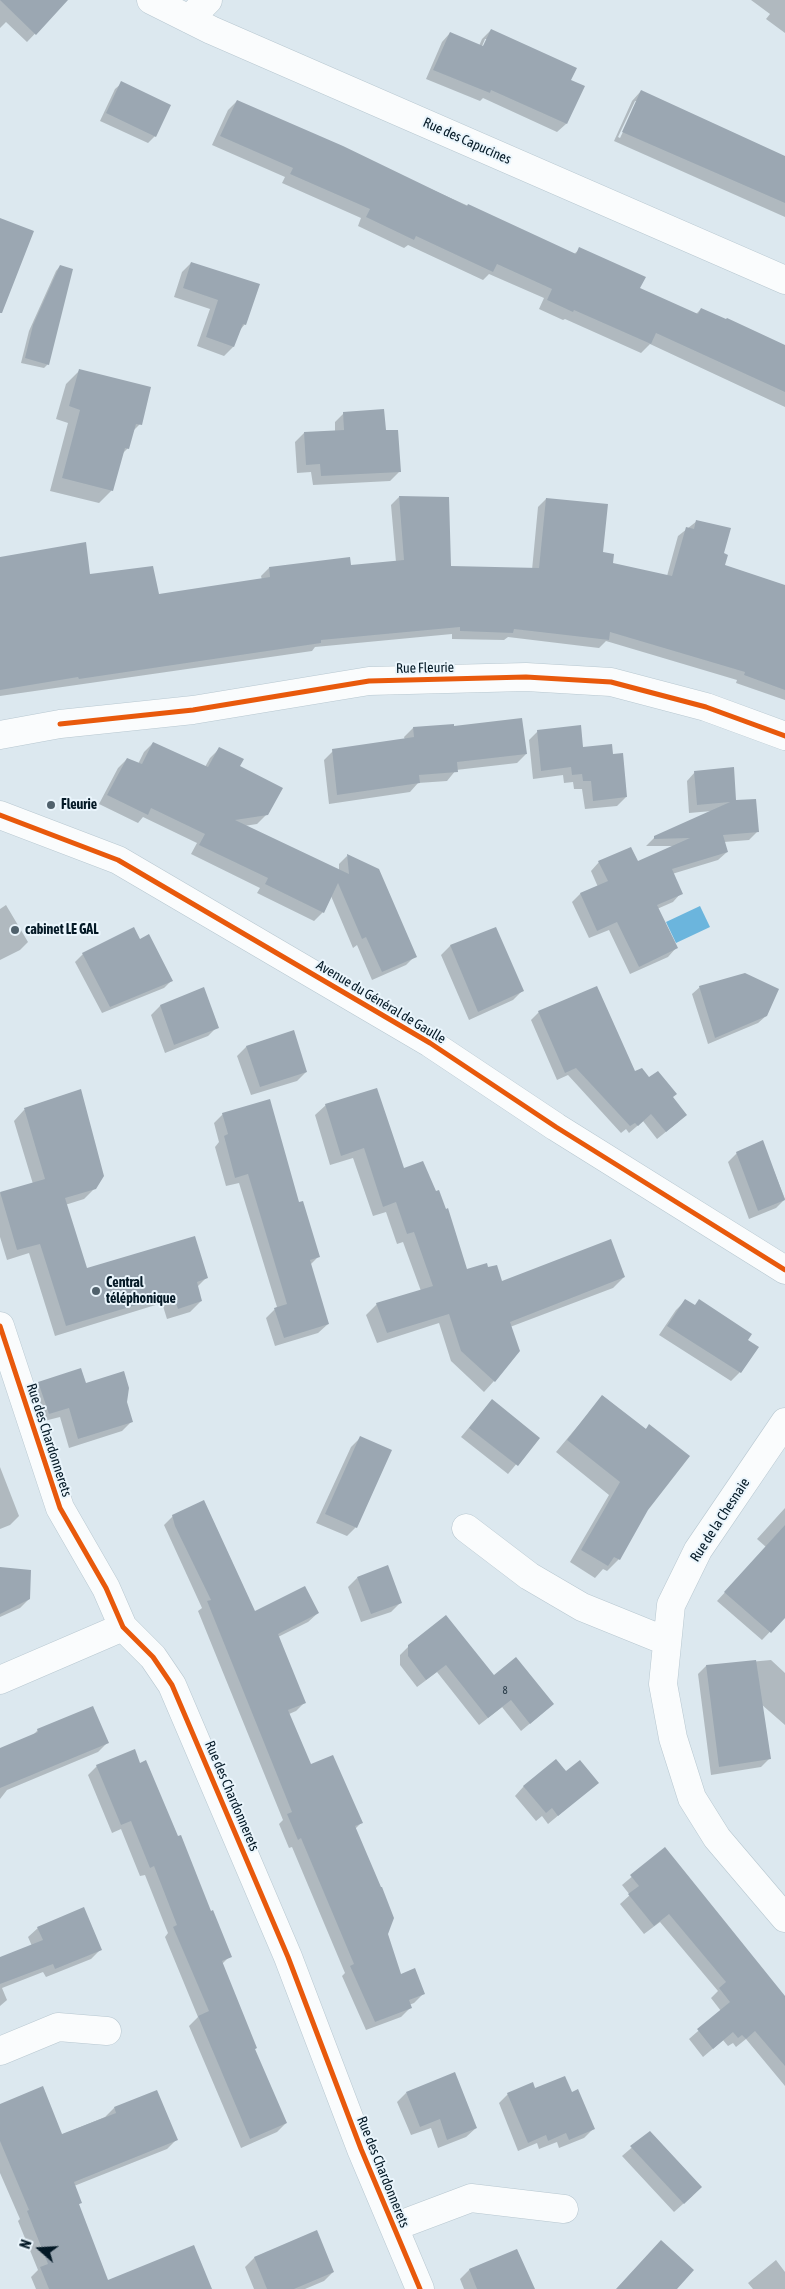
<!DOCTYPE html>
<meta charset="utf-8">
<style>
body{margin:0}
#map{position:relative;width:785px;height:2289px;overflow:hidden;background:#dce8ef;font-family:"Asap Condensed",sans-serif}
canvas{display:block}
.north{position:absolute;left:15px;top:2224px;width:50px;height:50px;-webkit-text-stroke:4px #eaf5fc;paint-order:stroke;rotate:289deg;font-size:14px;font-weight:700;line-height:20px;text-align:center;color:#041926}
.north::after{content:'';display:block;margin:auto;width:18px;height:22px;background:#041926;clip-path:polygon(50% 0,100% 100%,50% 72%,0 100%)}
</style>
<div id="map">
<canvas width="785" height="2289"></canvas>
<div class="north">N</div>
</div>
<script>
const ctx = document.querySelector('canvas').getContext('2d');
ctx.lineJoin = 'round';
function fillPath(path, color) { ctx.fillStyle = color; ctx.fill(path, 'evenodd'); }
function trace(path, color, width, dash) { ctx.strokeStyle = color; ctx.lineWidth = width; ctx.lineCap = dash ? 'butt' : 'round'; ctx.setLineDash(dash || []); ctx.stroke(path); }
function drawText(font, color, halo, rows, align = 'center') {
  ctx.font = font + ' "Asap Condensed",sans-serif'; ctx.lineWidth = 4; ctx.setLineDash([]); ctx.textBaseline = 'middle'; ctx.strokeStyle = halo; ctx.fillStyle = color; for (const [text, x, y, turn = 0] of rows) {
    ctx.save(); ctx.translate(x, y); ctx.rotate((+turn || 0) * Math.PI / 180); ctx.textAlign = isNaN(turn) ? turn : align; if (halo) ctx.strokeText(text, 0, 0); ctx.fillText(text, 0, 0); ctx.restore();
  }
}
fillPath(new Path2D(`
 M700,906L710,927L676,943L666,922Z`), '#6bb5dd');
fillPath(new Path2D(`
 M0,0H62L64,3L27,42L6,22L0,28Z
 M751,0H785V33L766,19L770,14Z
 M491,30L569,80L566,124L557,132L483,98L480,101L426,79L442,42L450,33L479,46L482,39ZM485,39H488L480,51Z
 M122,83L155,136L148,143L100,121L115,89Z
 M641,91L785,157V217L614,141L632,101ZM635,101H638L620,138L618,137Z
 M237,101L574,254L580,249L638,289L696,314L701,309L785,346V407L650,344L641,353L565,319L563,320L539,309L544,298L489,274L483,280L408,245L404,248L358,226L361,218L282,183L285,177L212,145L228,110Z
 M191,263L245,324L240,330L233,347L224,356L197,346L210,309L174,297L182,272Z
 M60,266L48,364L44,368L21,363L29,331L56,271Z
 M79,371L140,424L132,432L128,448L122,454L112,490L99,503L50,491L68,423L56,419L66,384Z
 M344,413L384,432L399,472L390,481L313,485L311,472L297,473L295,442L304,433L335,431V422Z
 M399,497L450,567L532,570L538,507L546,499L612,564L667,576L678,536L697,521L722,554L723,565L785,595V700L736,683L737,680L606,641L599,648L508,637L504,640L452,639V634L315,647L312,651L0,696V607L89,575L158,596L262,580L261,576L269,568L349,566L396,562L391,505Z
 M413,728H453L526,754L517,763L456,770L447,781L418,783L410,792L329,804L324,760L333,751L405,740L404,737Z
 M538,731L582,748L626,797L617,806L585,809L582,789H574L573,782L564,783L563,775L533,779L529,740Z
 M153,743L205,767L210,758L219,749L238,767L267,814L257,824L244,826L339,871V864L347,856L415,956L406,965L372,980L357,945L353,948L331,896L323,912L314,921L257,893L260,888L191,854L197,843L143,817L138,823L99,804L118,768L127,759L138,764L144,752Z
 M695,772L735,802L757,832L749,840L724,842L727,852L718,860L672,874L681,893L673,902L657,909L676,948L668,957L630,974L609,930L589,938L572,902L580,894L598,887L591,871L599,862L637,863L674,846H646L655,837L712,811L689,813L687,781Z
 M6,905L28,942L20,950L0,960V909Z
 M495,929L522,991L513,1000L469,1020L441,955L450,946Z
 M140,940L171,981L164,988L102,1013L75,962L83,954Z
 M700,987L766,1016L758,1023L708,1044L692,994Z
 M204,989L217,1027L208,1036L165,1053L151,1015L160,1006Z
 M539,1012L634,1073L649,1079L671,1098L678,1122L657,1139L643,1121L629,1133L626,1129L621,1133L568,1075L557,1080L531,1020Z
 M293,1032L306,1072L297,1081L251,1095L237,1056L246,1047Z
 M80,1091L95,1188L84,1199L65,1205L86,1269L206,1278L197,1287L201,1301L190,1312L167,1319L162,1303L55,1336L29,1253L7,1260L0,1237V1193L33,1184L14,1121L24,1110Z
 M326,1105L404,1169L467,1270L487,1269L501,1283L624,1277L613,1288L510,1327L494,1381L484,1392L451,1361L439,1323L377,1343L366,1315L377,1304L421,1291L403,1242L397,1244L386,1212L373,1216L353,1158L330,1165L315,1115Z
 M223,1114L298,1204L318,1257L310,1265L328,1324L318,1333L275,1346L266,1318L277,1307L239,1183L226,1186L215,1147L219,1142L214,1123Z
 M762,1141L785,1199L776,1208L749,1219L728,1162L737,1153Z
 M685,1301L747,1341L740,1372L731,1381L659,1335L676,1310Z
 M39,1383L85,1385L126,1402L132,1421L122,1431L69,1448L60,1417L40,1422L30,1392Z
 M603,1396L645,1430L649,1426L647,1510L619,1559L607,1571L603,1569L595,1578L570,1562L609,1495L556,1452Z
 M492,1400L538,1438L508,1474L461,1437Z
 M360,1438L356,1527L347,1536L316,1523L351,1447Z
 M0,1467L19,1516L10,1525L0,1529Z
 M785,1508V1616L762,1640L717,1601L766,1547L757,1539Z
 M173,1516L254,1612L318,1613L308,1622L278,1637L305,1702L296,1711L289,1714L310,1766L361,1823L355,1829L400,1975L423,1994L414,2003L409,2005L410,2008L401,2017L366,2030L342,1976L345,1973L292,1847L289,1848L279,1824L283,1820L198,1611L202,1608L164,1525Z
 M0,1568L29,1599L20,1608L0,1617Z
 M357,1578L401,1602L391,1612L361,1622L348,1587Z
 M409,1646L494,1677L553,1704L521,1731L502,1707L479,1725L437,1672L417,1687L400,1665V1655Z
 M771,1660L785,1673V1725L761,1704L769,1759L761,1767L711,1775L698,1674L706,1666Z
 M38,1730L107,1743L98,1752L7,1790L0,1799V1751L30,1738Z
 M140,1764L230,1956L222,1964L256,2048L254,2050L286,2123L277,2132L241,2148L189,2026L198,2017L165,1937L168,1933L145,1875L140,1876L121,1829L112,1833L88,1775L97,1766Z
 M566,1773L597,1783L548,1824L542,1816L536,1821L515,1796L524,1786Z
 M665,1849L785,2000V2086L746,2039L736,2047L733,2043L728,2046L723,2040L703,2057L689,2039L721,2011L711,1998L718,1991L660,1922L644,1934L620,1904L630,1895L622,1885Z
 M38,1928L100,1950L91,1959L46,1977L43,1972L2,1988L7,2000L0,2006V1959L32,1946L28,1937Z
 M534,2090L571,2094L593,2129L584,2138L559,2148L557,2142L539,2149L537,2143L518,2151L499,2103L508,2094Z
 M406,2093L476,2128L466,2137L438,2148L431,2128L411,2135L397,2102Z
 M0,2105L61,2135L105,2117L114,2108L176,2140L167,2149L74,2186L80,2203L78,2205L103,2289H36L31,2277L38,2270L18,2221L20,2219L0,2173Z
 M650,2132L692,2196L674,2212L622,2156Z
 M517,2250L533,2289H464L460,2279L469,2270Z
 M254,2258L333,2272L324,2281L305,2289H254L245,2267Z
 M776,2260L785,2272V2289H753L748,2283Z`), '#0003');
fillPath(new Path2D(`
 M0,0H68L36,35Z
 M491,29L577,68L571,80L585,86L567,124L491,90L490,93L433,70L450,32L483,46Z
 M121,81L171,105L156,137L106,113Z
 M641,90L785,156V203L622,132Z
 M237,100L343,146L467,206L468,204L576,254L579,247L646,277L640,288L698,314L701,308L726,319L727,318L785,345V392L656,333L651,344L574,310L573,312L547,300L552,289L497,264L493,272L416,236L414,240L366,217L370,209L290,174L293,168L220,136Z
 M0,218L34,231L2,313H0Z
 M191,262L260,284L246,325L243,324L234,347L206,337L218,300L183,288Z
 M60,265L73,269L49,365L25,358L33,325Z
 M79,369L151,387L142,425L136,424L129,449L125,448L113,491L62,478L80,410L69,406Z
 M384,409L386,430H398L401,472L321,476L320,464L306,465L304,432L344,430L343,412Z
 M399,496L449,497L451,566L539,568L546,498L608,504L603,552L614,554L613,563L672,576L686,527L694,529L696,520L731,528L724,553L728,555L725,565L785,585V690L744,675L745,672L610,632L609,640L514,629L513,633L460,631V627L321,640V643L79,679L78,677L0,690V557L86,542L90,574L153,566L159,594L270,577L269,567L350,557L351,565L404,560Z
 M522,718L527,754L457,762L458,772L419,775L420,783L337,795L332,749L414,737L413,727L454,724V726Z
 M581,725L583,747L612,744L613,754L623,753L627,797L593,801L591,781H583L582,774L572,775L571,767L541,771L537,730Z
 M153,742L208,767L219,747L244,759L240,766L283,788L268,815L235,820L349,874L347,854L379,869L417,957L382,972L366,937L362,939L338,883L324,913L265,884L268,878L199,845L205,834L151,808L148,815L107,795L127,758L142,764Z
 M734,767L736,800L756,799L759,832L723,835L728,852L672,869L683,894L657,905L678,948L639,967L617,922L597,931L580,893L608,881L598,861L631,847L638,861L690,838L654,839V836L730,802L697,805L694,771Z
 M134,927L140,939L149,934L173,981L110,1007L82,953Z
 M496,927L524,991L478,1012L450,945Z
 M745,973L779,989L767,1016L715,1038L699,986Z
 M597,986L635,1071L642,1068L649,1077L658,1071L677,1094L673,1097L687,1115L666,1132L651,1114L638,1126L635,1123L630,1126L576,1068L565,1073L538,1011Z
 M204,987L219,1028L174,1045L160,1005Z
 M294,1030L307,1072L260,1087L246,1046Z
 M377,1088L404,1168L423,1161L436,1191L439,1190L446,1209L448,1208L467,1269L487,1263L488,1267L497,1265L502,1281L611,1239L625,1277L510,1322L520,1351L495,1382L461,1351L449,1314L387,1333L376,1303L433,1286L414,1232L407,1234L396,1202L383,1207L364,1148L341,1156L325,1104Z
 M81,1089L104,1176L96,1189L65,1198L87,1268L195,1236L208,1278L197,1282L202,1301L178,1309L173,1294L66,1326L40,1244L17,1250L0,1192L45,1179L24,1108Z
 M270,1099L299,1202L303,1201L320,1257L310,1260L329,1324L284,1338L274,1308L287,1304L248,1174L235,1178L224,1136L228,1134L222,1113Z
 M763,1140L785,1200L758,1211L736,1152Z
 M685,1299L695,1305L699,1299L752,1334L748,1340L759,1347L741,1373L667,1326Z
 M81,1368L86,1383L124,1371L129,1388L127,1402L133,1422L78,1439L69,1408L49,1414L38,1382Z
 M602,1395L646,1429L649,1424L690,1456L648,1510L620,1560L614,1557L608,1566L581,1550L620,1482L567,1440Z
 M492,1399L540,1438L518,1466L469,1428Z
 M360,1436L392,1450L357,1528L325,1514Z
 M204,1500L255,1611L305,1586L319,1613L278,1634L306,1703L288,1710L311,1764L333,1755L363,1823L355,1826L381,1887H382L394,1918L388,1934L401,1974L415,1968L425,1994L409,2000L412,2008L375,2022L350,1966L354,1964L301,1838L298,1840L287,1814L292,1812L207,1601L211,1600L175,1526L172,1515Z
 M785,1525V1618L771,1633L724,1592Z
 M388,1565L402,1603L371,1614L357,1577Z
 M0,1567L31,1570L30,1599L0,1614Z
 M446,1615L494,1675L516,1657L554,1704L530,1724L511,1700L488,1718L446,1665L426,1680L408,1656V1645Z
 M756,1660L771,1759L719,1767L706,1665Z
 M93,1706L109,1743L0,1788V1748L38,1732L37,1729Z
 M135,1749L140,1763L146,1760L178,1836L181,1835L211,1911L213,1910L232,1957L222,1961L257,2048L255,2049L287,2123L250,2139L198,2016L209,2011L173,1927L177,1925L154,1866L150,1868L131,1821L121,1825L96,1765Z
 M556,1759L566,1771L580,1760L599,1783L558,1816L552,1808L546,1813L523,1786Z
 M665,1847L785,1996V2066L755,2031L746,2039L742,2035L738,2038L733,2032L713,2049L697,2029L730,2002L719,1988L726,1982L669,1914L654,1926L628,1894L639,1886L630,1875Z
 M84,1907L102,1950L55,1969L53,1964L0,1984V1957L43,1940L37,1927Z
 M455,2072L477,2128L447,2140L440,2119L420,2127L406,2092Z
 M565,2076L572,2092L578,2089L595,2129L569,2140L566,2133L548,2141L546,2135L528,2143L507,2093L533,2082L535,2088Z
 M43,2086L62,2134L116,2113L114,2107L157,2090L178,2140L74,2182L82,2203L79,2204L108,2280L194,2245L212,2289H49L40,2267L48,2264L27,2211L29,2210L0,2141V2104Z
 M650,2131L702,2187L684,2204L630,2146Z
 M317,2230L334,2272L294,2289H267L254,2257Z
 M661,2240L694,2270L677,2289H616Z
 M517,2249L535,2289H477L469,2269Z`), '#9ba7b2');
const street = new Path2D(`
 M151,0L211,30L785,280
 M189,19L208,0
 M0,735L60,724L193,710L369,681L526,677L611,682L706,707L785,736
 M0,1326L60,1508L106,1588L123,1627L153,1657L172,1685L288,1957L361,2149L420,2289
 M785,1422L698,1550L671,1605L663,1684L673,1738L692,1798L717,1838L785,1918
 M466,1528L529,1576L582,1607L666,1641
 M0,1680L123,1627
 M0,2051L58,2027L107,2031
 M394,2227L471,2198L564,2209`);
const secondary = new Path2D(`
 M0,815L118,860L430,1043L556,1127L785,1270`);
trace(street, '#b7c7d0', 29);
trace(secondary, '#b7c7d0', 29);
trace(street, '#fafcfd', 28);
trace(secondary, '#fafcfd', 28);
trace(new Path2D(`
 M60,724L193,710L369,681L526,677L611,682L706,707L785,736
 M0,815L118,860L430,1043L556,1127L785,1270
 M0,1326L60,1508L106,1588L123,1627L153,1657L172,1685L288,1957L361,2149L420,2289`), '#e8590c', 5);
for (const [x, y, r, color] of [
 [51,805,5,"#50616c"],
 [15,930,5,"#50616c"],
 [96,1291,5,"#50616c"]
]) { const dot = new Path2D(); dot.arc(x, y, r, 0, 2 * Math.PI); ctx.fillStyle = color; ctx.fill(dot); trace(dot, '#eaf5fc', 2); }
drawText('11px', '#2a3c49', null, [
 ["8",505,1691]
]);
drawText('14px', '#041926', '#eaf5fc', [
 ["Rue des Capucines",467,141,24],
 ["Rue Fleurie",425,668,-1],
 ["Avenue du Général de Gaulle",381,1002,31],
 ["Rue des Chardonnerets",49,1440,72],
 ["Rue de la Chesnaie",720,1520,-57],
 ["Rue des Chardonnerets",232,1796,67],
 ["Rue des Chardonnerets",383,2172,68]
]);
drawText('bold 14px', '#041926', '#eaf5fc', [
 ["Fleurie",61,805],
 ["cabinet LE GAL",25,930],
 ["Central",106,1283],
 ["téléphonique",106,1299]
], 'left');
</script>
